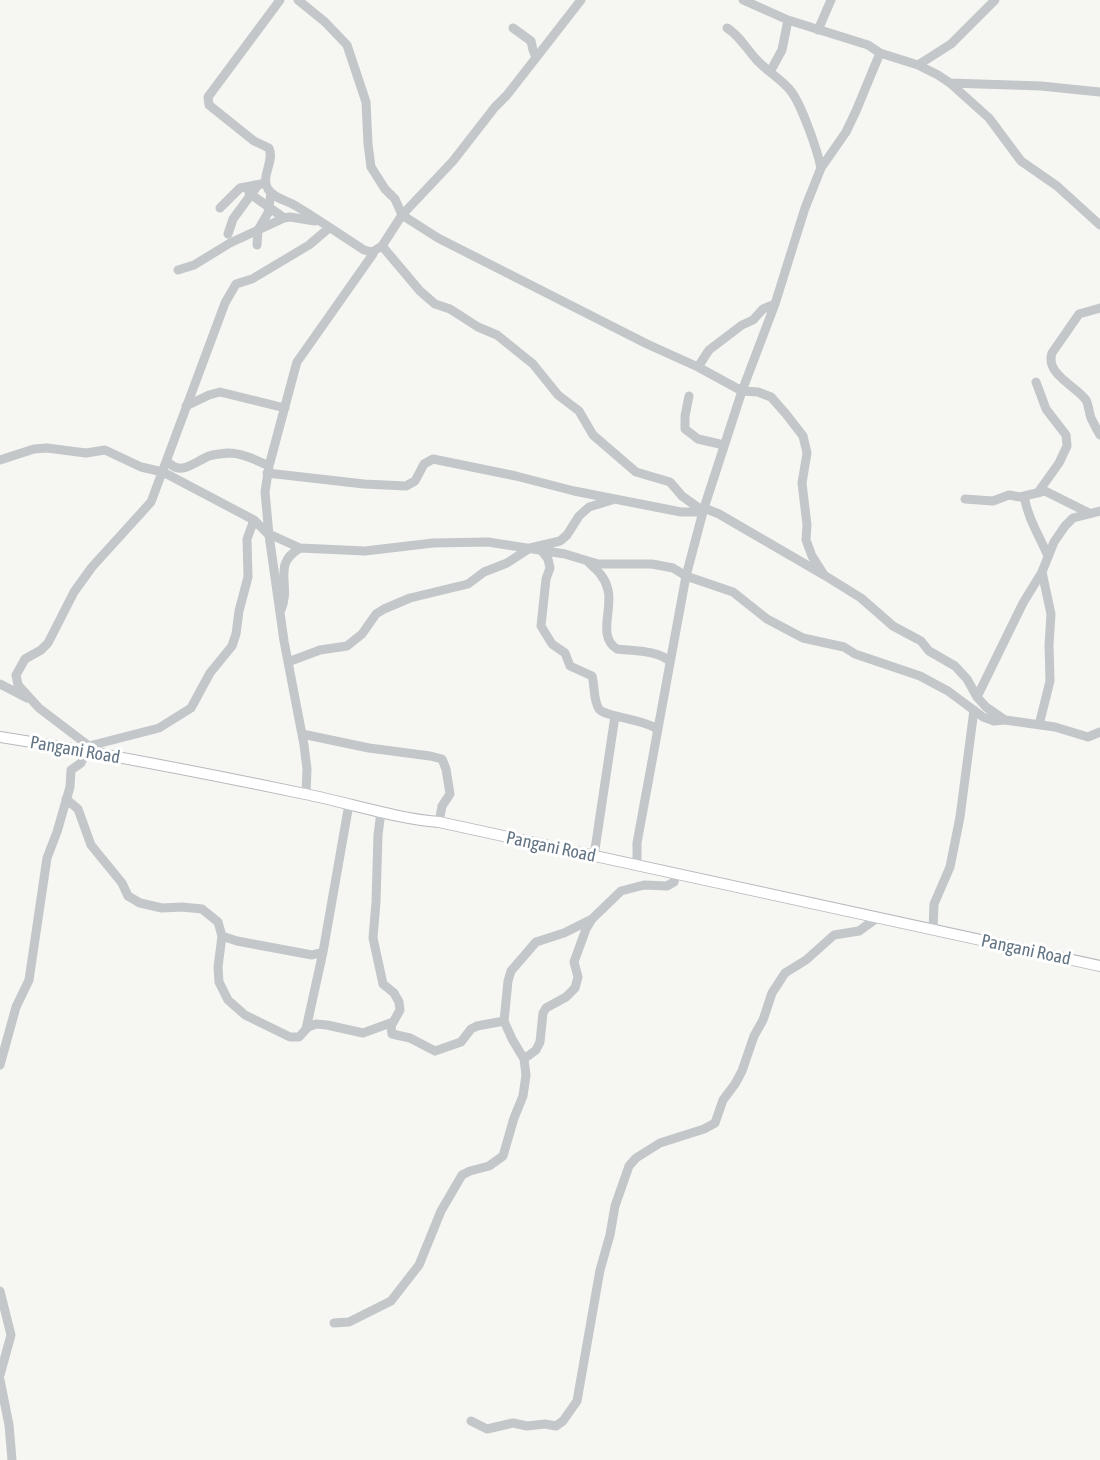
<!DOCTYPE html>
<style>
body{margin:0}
canvas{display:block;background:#f6f6f2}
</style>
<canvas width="1100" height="1460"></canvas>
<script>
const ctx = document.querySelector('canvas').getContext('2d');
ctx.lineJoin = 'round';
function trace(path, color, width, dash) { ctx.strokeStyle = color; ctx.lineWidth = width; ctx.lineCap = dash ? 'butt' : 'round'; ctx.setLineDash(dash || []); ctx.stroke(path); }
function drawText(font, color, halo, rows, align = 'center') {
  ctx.font = font + ' "Asap Condensed",sans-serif'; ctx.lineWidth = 6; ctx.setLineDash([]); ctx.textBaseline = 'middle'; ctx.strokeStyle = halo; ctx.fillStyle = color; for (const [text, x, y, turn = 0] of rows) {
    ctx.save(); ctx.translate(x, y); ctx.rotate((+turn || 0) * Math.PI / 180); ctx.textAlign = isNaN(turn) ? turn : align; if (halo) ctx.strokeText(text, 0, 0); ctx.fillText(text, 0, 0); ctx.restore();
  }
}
const major = new Path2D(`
 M0,737C102,753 204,773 305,794C350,803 393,818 439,822L1100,966`);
trace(major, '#b6babe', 12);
trace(new Path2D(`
 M280,0L208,97L209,105L254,141L269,148C275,162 260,176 268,189C273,198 288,201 296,206C319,220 341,235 364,250L372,252
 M298,0L325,22L347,45L366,102L368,144L371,167L385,189L395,199L402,215L438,238L647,344L698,367L742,391L758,392L771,397L786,414L803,436L807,453L802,483L807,525L806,540L812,556L824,575
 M743,0L788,20L868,45L880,53L918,65L938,75L950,83L989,118L1021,161L1057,186L1100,225
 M513,28L531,41L533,50L536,57
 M727,28C739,35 746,48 755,58C765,70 780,78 790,90C801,103 817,149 821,168
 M818,30L831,0
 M918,65L951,44L995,0
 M770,72L782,50L788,20
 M950,83L1041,86L1100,92
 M249,193L284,218
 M220,208L240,188L261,184
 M228,234L233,219L258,185
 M257,245L258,230L268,213L271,193
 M382,246L420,291L435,304L450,309L478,327L497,335L533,364L558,395L579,411L593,435L636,472L670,482L682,496L703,511
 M178,270L194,265L230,243L284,218L290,217L315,221
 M1100,308L1079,314L1052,353C1045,374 1076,386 1086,400C1089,406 1089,413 1091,418C1094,424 1097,430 1100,435
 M698,367L709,350L742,325L753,320L763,309L775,304
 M1036,382L1046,409L1066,435L1067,446L1059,463L1039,491
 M689,396L685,416V429L698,439L724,445
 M186,406L209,395L220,392L285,408
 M0,460L34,449L47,448L86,453L105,450L141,467L163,472L254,520L269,535
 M167,461C181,477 194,462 209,456C215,454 222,454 228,453C242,453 256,460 269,466
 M267,473L364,484L406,486L415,481L424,464L433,459L516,476L574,491L681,512H703
 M1024,496C1028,519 1039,535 1048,556
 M965,499L993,501L1009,495L1020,497L1045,491L1089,513
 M704,508L719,514L824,575L861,598L893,626L921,641L929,651L955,666L967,679L977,697L986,707L1005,720L1055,727L1088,737L1100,732
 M269,534L300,548L365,551L433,543L488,542L565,554L598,564H652L673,568L686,576L733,592L767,619L803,638L844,647L855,654L920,676L948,691L983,717L994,721L1005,720
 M541,550L548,559L550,568L546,579L541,626L552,644L565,653L570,666L592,676C595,686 593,700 599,709C605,717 644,719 657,729V733
 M589,563C598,571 605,577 608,590C613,609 597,637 617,649C632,651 659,650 670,662
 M281,610C292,584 271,565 300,548
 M288,662L320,650L347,646L362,634L376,614L384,609L410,598L468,584L484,572L507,563L530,548L560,541L567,535L579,516L589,507L612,500
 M0,684L27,698
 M977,697L1023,603L1042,572L1054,542L1065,526L1073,518L1100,511
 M1039,725L1050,681L1049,645L1051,614L1042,572
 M302,734L369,748L430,756L442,759L446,769L450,794L442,806L439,822
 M89,746L159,728L191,708L210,673L232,646L236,634L239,611L248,577L247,539L254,520
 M101,752L89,746L39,708L18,685L16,675L25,659L41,650L48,643L74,592L92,567L151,502L225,303L236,284L252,279L309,245L329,228
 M306,794L307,769L304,745L284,641L269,535L265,492L269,466L295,369L297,362L373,254L372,252L382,246L402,215L453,161L495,107L507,95L581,0
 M66,799L78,809L91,845L122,883L128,896L140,903L162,908L182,907L202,909L218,922L222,936L218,967L219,982L228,1000L245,1015L290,1037H299L308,1027L316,1024L327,1025L363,1033L393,1022
 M381,812L378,835L376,902L373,938L383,984L394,993L399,1002L400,1010L391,1026L392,1034L410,1038L435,1051L461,1042L471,1029L477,1026L504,1021
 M594,856L615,716
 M637,866V843L686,576L704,508L742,391L775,304L805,208L821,168L846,132L856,111L880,53
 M933,930L934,904L950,867L960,817L974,710
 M222,936L237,941L312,955L323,952
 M306,1029L323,952L349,804
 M524,1059L536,1050L540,1042L543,1013L546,1008L566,997L575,988L578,977L574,962L586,929L592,919L621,891L644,885L667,886L674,882L676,874
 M0,1065L16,1007L29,980L47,858L57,832L70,787L71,770L81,763L86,752
 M0,1291L11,1335L0,1375
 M334,1323L349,1322L391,1301L419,1265L441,1211L462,1175L470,1171L489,1166L503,1156L514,1118L523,1096L526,1075L524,1059L512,1039L504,1021L508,981L511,971L536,942L564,933L592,919
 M0,1380L9,1425L12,1460
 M471,1421L487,1429L513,1423L527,1426L545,1424L556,1426L563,1421L577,1401L600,1270L610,1235L615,1206L629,1166L636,1158L660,1143L704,1129L715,1123L723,1100L735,1084L742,1071L754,1036L763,1020L772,993L785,973L806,960L834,935L859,931L877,918`), '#c3c7ca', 9);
trace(major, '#fff', 10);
drawText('18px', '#637484', '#fff', [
 ["Pangani Road",75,750,10],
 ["Pangani Road",551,847,12],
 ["Pangani Road",1026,950,12]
]);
</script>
